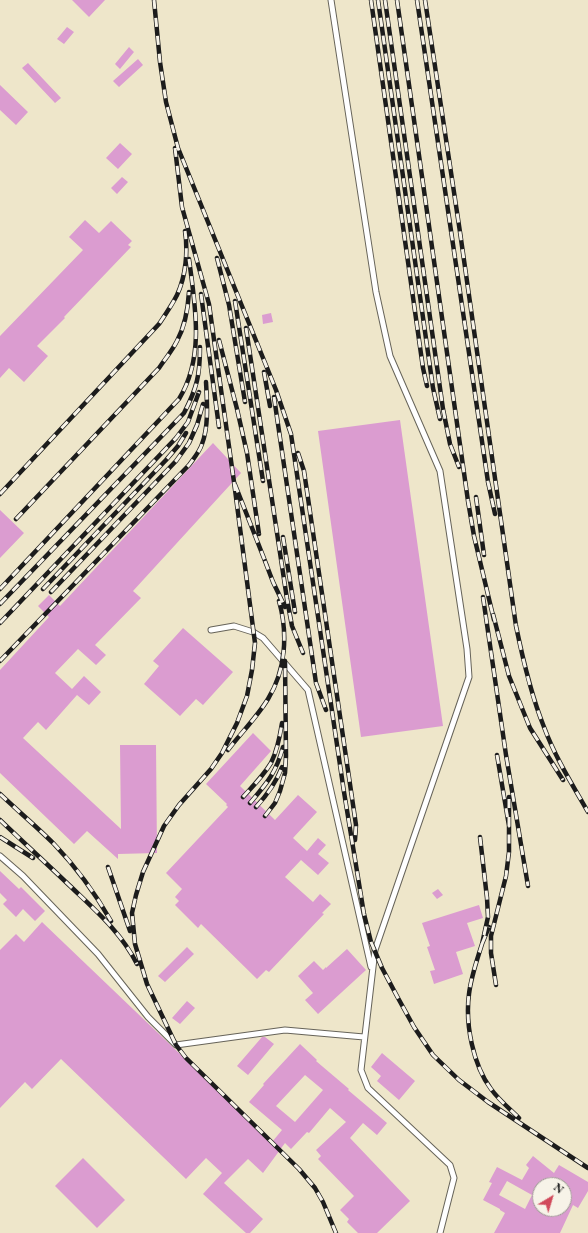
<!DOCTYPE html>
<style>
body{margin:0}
#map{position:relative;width:588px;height:1233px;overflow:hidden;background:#eee6ca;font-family:"EB Garamond",serif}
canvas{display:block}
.north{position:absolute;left:532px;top:1177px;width:40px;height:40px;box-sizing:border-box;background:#f7f3e8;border:1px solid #9f9d96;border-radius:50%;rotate:38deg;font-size:11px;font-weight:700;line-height:16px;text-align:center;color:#1c1c1c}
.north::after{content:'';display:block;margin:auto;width:14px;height:18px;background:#d1495b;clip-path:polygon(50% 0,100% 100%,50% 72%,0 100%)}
</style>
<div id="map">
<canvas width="588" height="1233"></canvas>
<div class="north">N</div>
</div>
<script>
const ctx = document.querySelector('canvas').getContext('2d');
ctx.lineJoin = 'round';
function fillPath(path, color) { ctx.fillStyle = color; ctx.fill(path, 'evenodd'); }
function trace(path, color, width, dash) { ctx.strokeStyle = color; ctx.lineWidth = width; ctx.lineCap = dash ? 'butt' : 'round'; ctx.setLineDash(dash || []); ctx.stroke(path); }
fillPath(new Path2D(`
 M72,0H105L89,17Z
 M67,27L74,32L64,44L57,39Z
 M129,47L134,52L120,69L115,64Z
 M138,59L143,65L119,87L113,81Z
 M28,63L61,98L55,103L22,68Z
 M0,85L28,112L16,125L0,110Z
 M120,143L132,154L118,169L106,158Z
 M122,177L128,182L117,194L111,188Z
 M85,220L99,233L111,221L132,241L128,245L131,247L64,317L65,318L37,346L48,356L24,382L9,368L0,378V336L83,250L69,237Z
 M271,313L273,322L263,324L262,315Z
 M400,420L443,726L361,737L318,431Z
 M213,443L241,473L133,591L141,598L95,645L106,655L96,665L78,649L55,673L72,689L84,676L101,692L89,705L77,695L46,730L38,722L23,738L121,829L120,745H156L157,853L118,854V859L87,831L74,844L0,773V670L49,617L38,606L49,595L60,606Z
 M0,510L24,533L0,558Z
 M183,628L233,672L203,705L196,699L180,716L144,684L159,666L153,661Z
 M253,733L271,751L240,786L275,820L298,795L317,812L293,838L307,851L318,838L326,845L318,854L329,863L318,875L301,860L285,877L313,902L320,894L331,904L322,913L324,914L269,972L266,970L257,979L201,924L198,928L175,905L179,901L175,897L182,889L166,873L228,807L226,805L227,804L206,784Z
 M0,871L19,889L21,887L45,911L35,921L23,909L16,917L3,904L7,900L0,893Z
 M438,889L443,895L437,899L432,893Z
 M479,905L483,918L467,923L475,946L456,952L463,974L434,984L430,971L435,970L427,947L430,946L422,923Z
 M42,922L272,1142L282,1130L249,1102L264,1085L263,1084L300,1044L317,1060L316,1061L349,1089L348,1090L387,1123L377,1135L363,1123L350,1138L410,1201L377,1233H358L347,1222L349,1219L340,1210L354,1196L318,1159L321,1156L316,1150L346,1122L330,1108L309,1133L307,1132L291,1149L285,1143L263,1173L248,1159L224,1183L263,1219L250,1233H246L203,1194L222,1173L206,1158L186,1179L61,1059L32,1089L25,1082L0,1108V950L16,934L24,942ZM305,1075L323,1090L295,1122L276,1106Z
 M187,947L194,954L165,982L158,976Z
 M347,949L366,970L318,1014L305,1000L313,993L298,976L314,961L323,970L326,967V968Z
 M187,1001L195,1008L180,1024L172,1018Z
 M262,1037H265L274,1044L248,1075L237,1066Z
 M382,1053L415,1081L399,1100L377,1081L381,1076L371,1067Z
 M533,1156L554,1173L559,1165L588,1182V1191L578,1208L573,1205L560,1233H494L505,1213L500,1210V1209L483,1200L492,1183L489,1182L497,1167L522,1180L529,1168L526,1165ZM507,1181L532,1195L525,1209L499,1195ZM540,1185H564V1209H540Z
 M83,1158L125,1200L97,1228L55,1186Z`), '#db9cd0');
const lane = new Path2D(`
 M331,0L376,292L390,356L440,471L467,649L469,677L375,950L361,1070L368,1088L450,1165L454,1178L440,1233
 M211,630L234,626L253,632L263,638L308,690L371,967
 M0,856L23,876L98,954L148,1017L176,1045L285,1030L364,1037`);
trace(lane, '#666359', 7);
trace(lane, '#fff', 5);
const rail = new Path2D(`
 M154,0L160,62L166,102L178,148L276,390L291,434L344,792L364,914L371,942L382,968L398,998L414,1027L433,1055L459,1080L488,1102L588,1168
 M371,0L423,368L427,386
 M378,0L433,388L440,419
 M385,0L443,409L450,444L459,467
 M397,0L468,501L474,536L494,620
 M417,0L488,482L495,514
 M425,0L460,232L516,626C523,660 531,695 544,727C555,757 572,784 588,812
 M175,148L182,207L209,304L234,482L267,566
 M217,258L229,305L245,402
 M201,294L219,427
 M235,301L263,481
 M246,328L287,599L292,626L303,653
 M219,340L237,409L247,453L259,534
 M264,372L270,406
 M274,397L316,683L326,710
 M298,453L304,471L356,825L355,840
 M234,482L255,643L252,670L247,696L237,723L222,753L211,769L179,805L164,826L143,872L136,895L132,913L135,944L147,984L176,1045L186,1058L299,1169L315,1188L323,1202L336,1233
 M0,494L159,324C165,315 172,305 177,295C186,276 188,251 185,231
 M476,497L484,555
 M16,519L159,368C165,359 172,351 177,341C185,326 188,309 189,292
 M283,537L295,612
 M265,561L273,582L285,607
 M0,589L179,399C205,357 195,305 189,259
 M43,589L166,460L178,446L186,433
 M51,592L176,461L189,443L197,425L203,404
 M483,597L506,755L528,886
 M0,604L184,413C197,388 200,375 200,347
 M493,614L509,676L530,728L563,780
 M0,623L176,438L188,422L199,392
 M0,661L189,465C194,458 200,451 202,444C209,426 207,401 206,382
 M228,750C241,733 257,717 268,699C286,670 288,633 279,601
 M497,755L509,826V797
 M0,794C18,811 37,827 54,844C76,867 95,893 111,921
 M243,797C253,786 263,776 271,763C277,751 280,736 282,723
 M250,803C267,783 276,773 283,747
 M256,807C267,795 276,783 282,767
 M265,816L275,803L280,791L285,773L286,756L285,661
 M0,820C23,842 46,863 69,885C95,910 121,932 137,964
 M0,837L33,858
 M480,837L487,898L488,917L482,944L489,927
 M108,867L130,931
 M482,944C477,960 471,977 469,994C465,1024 473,1065 491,1089C499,1100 510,1109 519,1118
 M496,985L491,953V936L506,876L509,852V826`);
trace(rail, '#1c1c1c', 4.5);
trace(rail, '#f7f3e8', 3, [9]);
</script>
